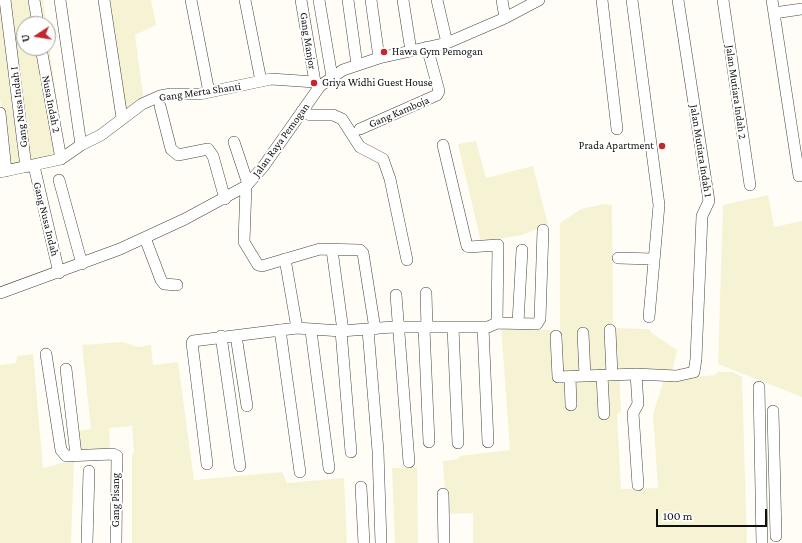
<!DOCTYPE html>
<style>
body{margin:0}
#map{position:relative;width:802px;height:543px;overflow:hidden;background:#fffdf5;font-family:"Crimson Pro",serif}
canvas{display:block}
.north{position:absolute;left:16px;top:16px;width:40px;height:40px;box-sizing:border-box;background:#fff;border:1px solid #a0a0a0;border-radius:50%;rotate:258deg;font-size:11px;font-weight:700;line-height:16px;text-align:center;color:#111}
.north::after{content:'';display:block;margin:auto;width:14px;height:18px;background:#c4262e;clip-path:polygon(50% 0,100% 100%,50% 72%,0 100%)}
.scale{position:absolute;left:656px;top:509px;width:111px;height:18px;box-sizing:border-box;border:2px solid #111;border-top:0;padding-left:5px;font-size:12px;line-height:14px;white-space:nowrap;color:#111;-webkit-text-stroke:3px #fff;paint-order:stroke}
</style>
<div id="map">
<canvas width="802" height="543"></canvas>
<div class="north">U</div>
<div class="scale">100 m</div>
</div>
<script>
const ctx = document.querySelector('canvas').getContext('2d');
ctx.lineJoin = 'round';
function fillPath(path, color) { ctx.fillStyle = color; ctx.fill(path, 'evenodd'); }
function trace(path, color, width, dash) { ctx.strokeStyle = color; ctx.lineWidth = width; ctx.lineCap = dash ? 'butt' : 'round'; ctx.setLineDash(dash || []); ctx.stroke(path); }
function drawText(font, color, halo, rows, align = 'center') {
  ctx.font = font + ' "Crimson Pro",serif'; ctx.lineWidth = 4; ctx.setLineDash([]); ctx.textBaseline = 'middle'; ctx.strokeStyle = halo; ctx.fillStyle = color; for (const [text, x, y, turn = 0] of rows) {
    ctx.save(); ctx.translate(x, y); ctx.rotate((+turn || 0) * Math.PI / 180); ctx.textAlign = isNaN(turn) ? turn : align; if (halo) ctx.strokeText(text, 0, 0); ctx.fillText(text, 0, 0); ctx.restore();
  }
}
fillPath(new Path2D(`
 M0,0H43L46,24H24V48H48V37L64,154L8,167L0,98Z
 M106,0H151L156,25L135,35L144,102L125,115Z
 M476,141L486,178L533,166L548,225L522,235L481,242L458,144Z
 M768,195L774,227L802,221V397L718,364L723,205Z
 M604,204L612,205L613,328L649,329L653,334L677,350L672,372L619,368L621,412L617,414L621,489L658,488L653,414L664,380L715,375L718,372H733L742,377L747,543H473V513L446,514L443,461L459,459V456L510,450L501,326L560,331V223L581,209Z
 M122,342L138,347L151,345L153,365L178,362L194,480L282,472L287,483L344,478L347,543H132V456L134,452L132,426L109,428L110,451L86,453L79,449L77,431L91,429L82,345Z
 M33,354L43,468L74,460L71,543H0V365L16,363L17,356Z
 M417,467L418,543H395L392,468Z`), '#f6f3d4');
const minor = new Path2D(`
 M5,0L26,167
 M34,0L38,24
 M60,0L81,145
 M104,0L122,118
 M191,0L209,92
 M245,0L261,81
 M301,0L315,82
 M319,0L332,77
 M348,0L357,65
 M371,0L379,58
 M403,0L411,51
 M437,0L447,43
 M502,0L505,18
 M602,0L617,129
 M632,0L659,205L649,317
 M723,0L750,185
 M772,0L799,176
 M774,13L802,9
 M41,48L61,159
 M160,106L171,149L178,155L208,149L213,156L225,199
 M302,111L310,115H333L342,119L360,147L383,159L390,179L407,260
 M0,113L6,171
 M360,129L437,95L439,91L427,47
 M234,142L248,184
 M443,145L467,246L469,247L498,245L497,323
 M34,166L59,273
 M0,172L61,159L81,145L101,135L142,104L160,96L171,94H200L271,79L315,82L320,86
 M59,180L82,264
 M246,186L244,242L258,265L262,266L320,249L360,250L363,253L375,329
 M145,238L161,280L164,284L177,285
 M332,250L343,331
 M618,258L653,259
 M285,259L297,328
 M0,293L120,249L185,219L246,186L263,167L320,86L343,70L379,58L447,43L505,18L539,0
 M426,293L427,328
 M396,295L409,462
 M518,323L522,250
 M483,327L488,442
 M424,328L429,442
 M453,328L458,443
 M280,330L300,472
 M368,330L378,451L381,543
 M610,330L612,375
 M311,331L329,468
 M341,331L351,452
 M583,333L585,376
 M221,336L240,466
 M236,336L247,406
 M556,336L558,377L636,374L676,376L694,372L696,359L702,216L709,201L678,0
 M46,354L61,450L66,456L113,454L117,456L116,543
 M66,369L76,455
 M636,374L638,404L633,413L638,485
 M602,375L604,414
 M570,377L571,405
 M759,387L762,543
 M773,411L776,536
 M207,464L192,343L193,341L297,328L341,331L393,327H488L497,323L537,324L540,319L543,230
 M361,487L364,543
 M443,494L444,543
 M87,543L89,471`);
trace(minor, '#444', 12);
trace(minor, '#fff', 11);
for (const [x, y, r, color] of [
 [384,52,4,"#c4262e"],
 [314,83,4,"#c4262e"],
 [662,146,4,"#c4262e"]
]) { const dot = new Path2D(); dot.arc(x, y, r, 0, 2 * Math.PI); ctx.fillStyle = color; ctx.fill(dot); trace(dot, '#fff', 1.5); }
drawText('11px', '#111', '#fff', [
 ["Gang Manjor",308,41,81],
 ["Gang Merta Shanti",200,92,-8],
 ["Jalan Mutiara Indah 2",736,92,82],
 ["Nusa Indah 2",51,104,79],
 ["Gang Nusa Indah I",19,107,-97],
 ["Gang Kamboja",399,112,-23],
 ["Jalan Raya Pemogan",281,140,-54],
 ["Jalan Mutiara Indah 1",701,151,81],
 ["Gang Nusa Indah",46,219,76],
 ["Gang Pisang",116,500,-90]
]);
drawText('11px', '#111', '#fff', [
 ["Hawa Gym Pemogan",392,52],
 ["Griya Widhi Guest House",322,83],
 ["Prada Apartment",654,146,"right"]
], 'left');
</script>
